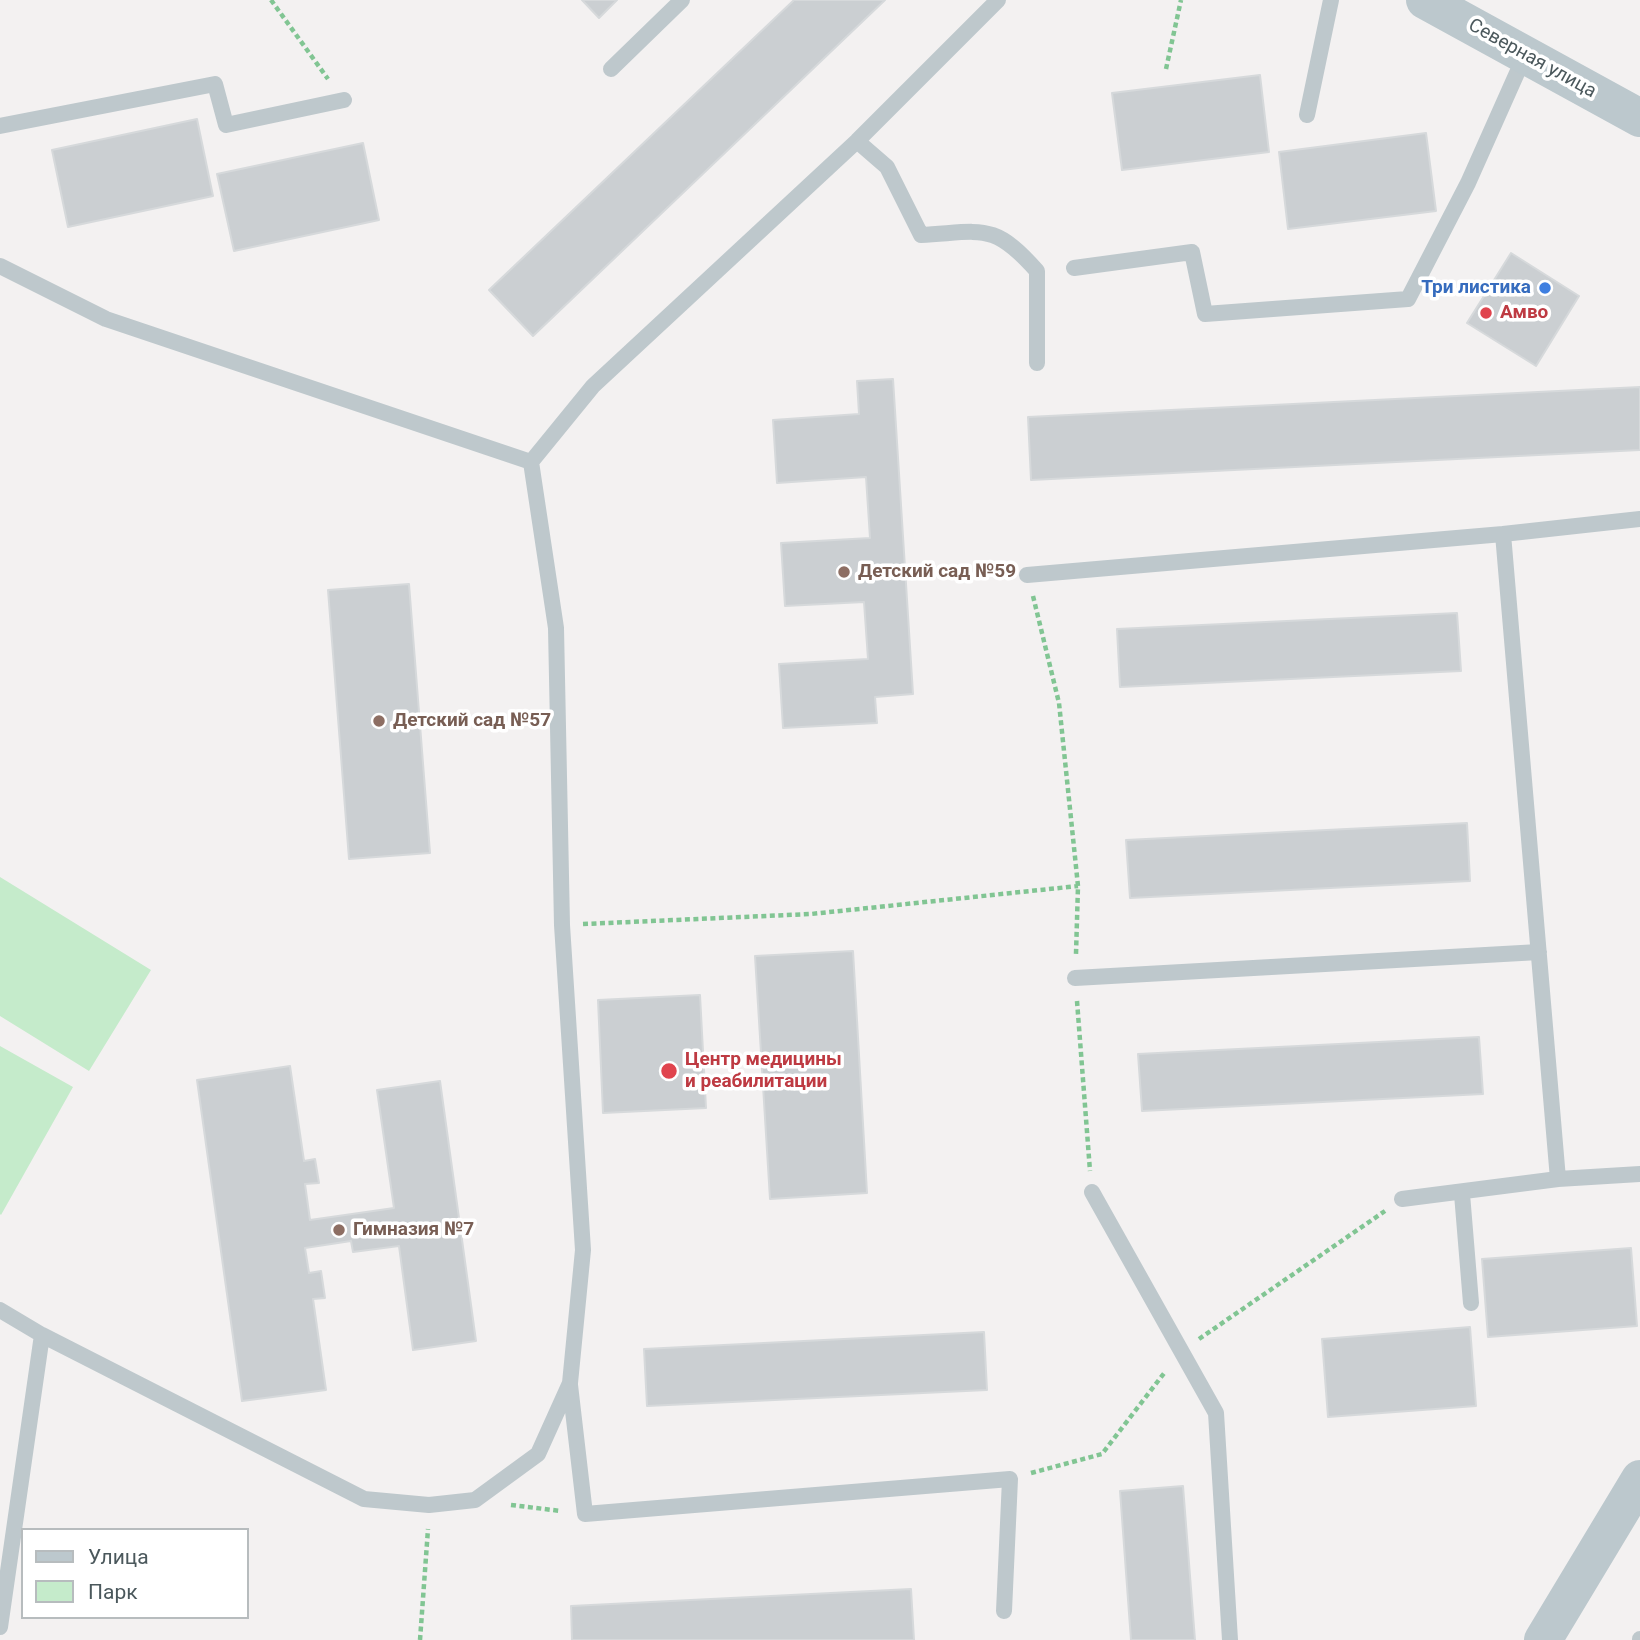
<!DOCTYPE html>
<meta charset="utf-8">
<style>
body{margin:0}
#map{position:relative;width:1640px;height:1640px;overflow:hidden;background:#f3f1f1;font-family:Roboto,sans-serif}
canvas{display:block}
.legend{position:absolute;left:21px;top:1528px;width:228px;height:91px;box-sizing:border-box;background:#fff;border:2px solid #b7bcbe;margin:0;padding:9px 12px;list-style:none;font-size:21px;color:#4b585c}
.legend li{display:flex;align-items:center;gap:14px;height:35px}
.legend b{width:35px;border:2px solid #b7bcbe}
</style>
<div id="map">
<canvas width="1640" height="1640"></canvas>
<ul class="legend">
<li><b style="height:9px;background:#bcc8cd"></b>Улица</li>
<li><b style="height:19px;background:#c5ebcb"></b>Парк</li>
</ul>
</div>
<script>
const ctx = document.querySelector('canvas').getContext('2d');
ctx.lineJoin = 'round';
function fillPath(path, color) { ctx.fillStyle = color; ctx.fill(path, 'evenodd'); }
function trace(path, color, width, dash) { ctx.strokeStyle = color; ctx.lineWidth = width; ctx.lineCap = dash ? 'butt' : 'round'; ctx.setLineDash(dash || []); ctx.stroke(path); }
function drawText(font, color, halo, rows, align = 'center') {
  ctx.font = font + ' Roboto,sans-serif'; ctx.lineWidth = 7; ctx.setLineDash([]); ctx.textBaseline = 'middle'; ctx.strokeStyle = halo; ctx.fillStyle = color; for (const [text, x, y, turn = 0] of rows) {
    ctx.save(); ctx.translate(x, y); ctx.rotate((+turn || 0) * Math.PI / 180); ctx.textAlign = isNaN(turn) ? turn : align; if (halo) ctx.strokeText(text, 0, 0); ctx.fillText(text, 0, 0); ctx.restore();
  }
}
fillPath(new Path2D(`
 M0,877L151,970L89,1071L0,1016Z
 M0,1046L73,1087L1,1215L0,1214Z`), '#c5ebcb');
const building = new Path2D(`
 M582,0H617L599,18Z
 M794,0H885L533,336L489,290Z
 M1260,75L1269,152L1122,170L1112,93Z
 M197,119L213,196L68,227L52,150Z
 M1426,133L1436,211L1288,229L1279,152Z
 M363,143L379,220L234,251L217,174Z
 M1511,253L1579,296L1536,366L1467,323Z
 M893,379L913,694L875,697L877,723L783,728L779,664L868,659L864,602L785,606L781,543L870,538L866,477L777,483L773,420L859,414L857,381Z
 M1640,387V450L1031,480L1028,417Z
 M409,584L430,853L349,859L328,590Z
 M1457,613L1461,671L1120,687L1117,629Z
 M1467,823L1470,881L1130,898L1126,840Z
 M853,951L867,1193L770,1199L755,956Z
 M700,995L706,1108L603,1113L598,1000Z
 M1479,1037L1483,1094L1142,1111L1138,1054Z
 M290,1066L304,1161L315,1159L319,1183L305,1184L310,1220L394,1208L377,1090L440,1081L476,1341L413,1350L399,1246L353,1252L351,1241L305,1248L309,1273L321,1271L325,1298L313,1299L326,1390L242,1401L197,1080Z
 M1631,1248L1637,1326L1488,1337L1482,1259Z
 M1470,1327L1476,1406L1328,1417L1322,1339Z
 M984,1332L987,1390L647,1406L644,1349Z
 M1183,1486L1195,1640H1131L1120,1491Z
 M911,1589L914,1640H572L571,1606Z`);
fillPath(building, '#cbcfd2');
trace(building, '#d6d9db', 2);
trace(new Path2D(`
 M271,0L328,79
 M1166,69L1181,0
 M1033,596L1059,703L1078,886L1076,954
 M583,924L811,914L1078,886
 M1077,1001L1090,1171
 M1199,1339L1385,1211
 M1031,1473L1102,1454L1165,1372
 M511,1505L561,1511
 M420,1640L428,1529`), '#81c593', 4.5, [5, 3.5]);
trace(new Path2D(`
 M611,69L682,0
 M1307,115L1331,0
 M0,126L215,84L226,125L344,100
 M857,141L887,167L921,235C982,232 993,221 1037,271V363
 M0,266L106,319L531,462
 M1074,268L1192,252L1205,314L1408,299L1468,183L1525,55
 M1640,519L1503,534L1558,1179L1640,1174
 M1027,575L1503,534
 M1075,978L1539,952
 M1092,1192L1216,1413L1230,1640
 M1462,1194L1471,1303
 M1402,1199L1558,1179
 M0,1310L42,1335L364,1499L429,1505L475,1500L538,1454L570,1383L583,1250L562,925L556,628L531,462L593,386L857,141L998,0
 M570,1385L585,1514L1010,1479L1004,1611
 M0,1627L42,1335
 M1640,1640V1639`), '#bec8cc', 16);
trace(new Path2D(`
 M1425,0L1640,118
 M1543,1640L1640,1479`), '#bcc8cd', 38);
for (const [x, y, r, color] of [
 [1545,288,7,"#3f7fe0"],
 [1486,313,7,"#e0444e"],
 [844,572,7,"#8d6e63"],
 [379,721,7,"#8d6e63"],
 [669,1071,9,"#e0444e"],
 [339,1230,7,"#8d6e63"]
]) { const dot = new Path2D(); dot.arc(x, y, r, 0, 2 * Math.PI); ctx.fillStyle = color; ctx.fill(dot); trace(dot, '#fff', 2.5); }
drawText('19px', '#4b585c', '#fff', [
 ["Северная улица",1532,59,29]
]);
drawText('bold 19px', '#366cbe', '#fff', [
 ["Три листика",1531,288]
], 'right');
drawText('bold 19px', '#be3a42', '#fff', [
 ["Амво",1500,313],
 ["Центр медицины",685,1060],
 ["и реабилитации",685,1082]
], 'left');
drawText('bold 19px', '#785e54', '#fff', [
 ["Детский сад №59",858,572],
 ["Детский сад №57",393,721],
 ["Гимназия №7",353,1230]
], 'left');
</script>
